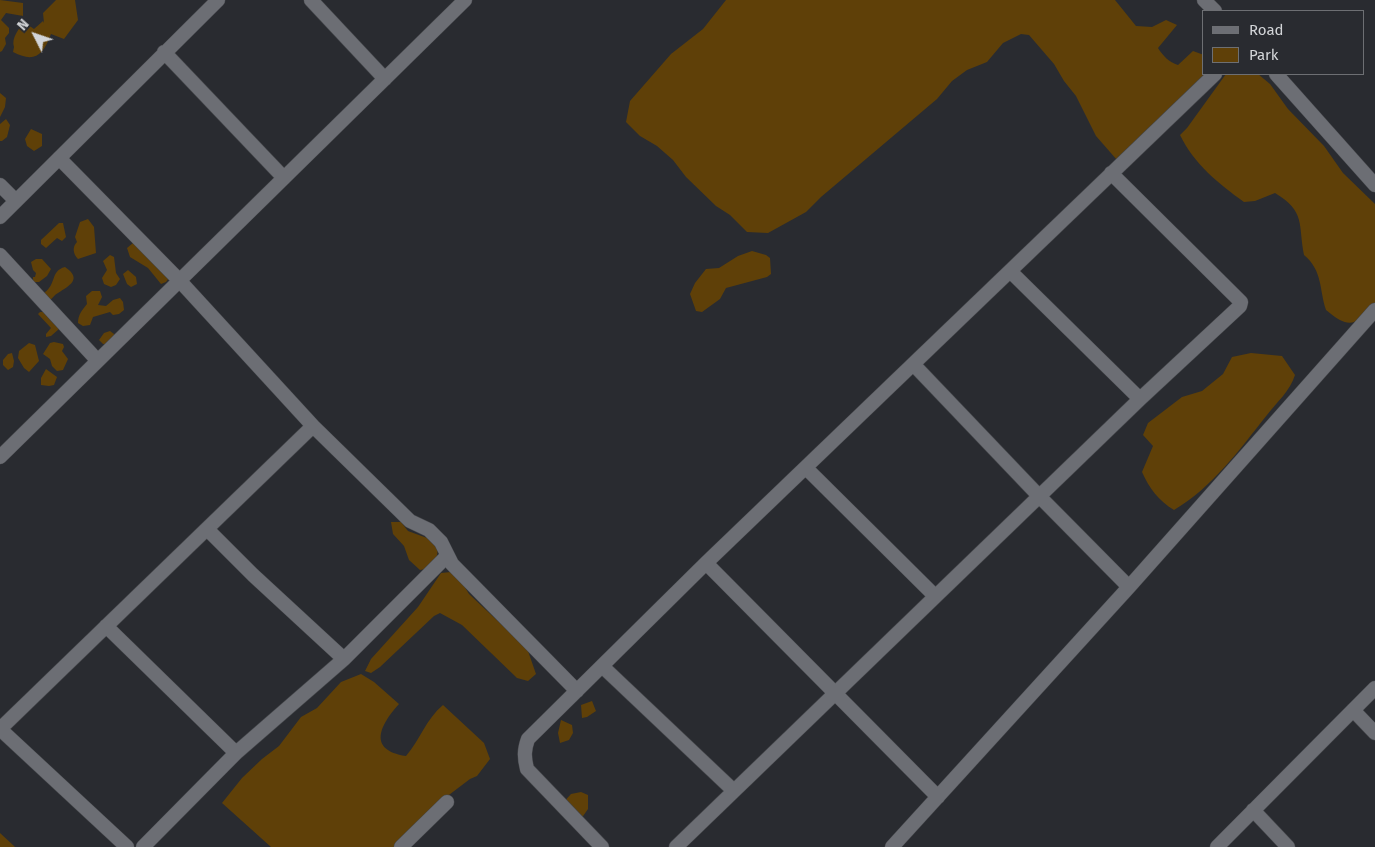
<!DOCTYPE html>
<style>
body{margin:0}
#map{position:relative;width:1375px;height:847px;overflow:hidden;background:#292b30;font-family:"Fira Sans",sans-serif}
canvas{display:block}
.legend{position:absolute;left:1202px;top:10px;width:162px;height:65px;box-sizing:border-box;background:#292b30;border:1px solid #6d6f73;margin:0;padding:6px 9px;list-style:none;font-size:15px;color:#d3d5d8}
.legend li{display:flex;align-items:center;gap:10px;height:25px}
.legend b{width:25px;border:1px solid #6d6f73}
.north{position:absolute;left:10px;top:10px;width:50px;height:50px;-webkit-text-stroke:4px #292b30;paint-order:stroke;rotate:311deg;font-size:14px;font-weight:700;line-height:20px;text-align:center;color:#d3d5d8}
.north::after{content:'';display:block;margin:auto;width:18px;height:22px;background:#d3d5d8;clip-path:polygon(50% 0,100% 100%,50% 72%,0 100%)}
</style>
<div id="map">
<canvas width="1375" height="847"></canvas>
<ul class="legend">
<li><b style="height:6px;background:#6c6e74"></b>Road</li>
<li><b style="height:14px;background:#5f4008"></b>Park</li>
</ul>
<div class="north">N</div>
</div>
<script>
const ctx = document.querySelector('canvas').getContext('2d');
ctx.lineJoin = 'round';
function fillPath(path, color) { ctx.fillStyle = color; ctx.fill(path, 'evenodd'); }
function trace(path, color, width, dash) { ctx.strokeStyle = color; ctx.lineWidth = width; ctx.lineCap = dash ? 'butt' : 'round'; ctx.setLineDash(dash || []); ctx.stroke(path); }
fillPath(new Path2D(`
 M0,0L23,3V16L6,13L1,20L9,28V33L5,38L6,44L2,51L0,52Z
 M56,0H75L78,20L64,39L51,34C43,56 34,63 13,52L14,47C11,38 19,29 24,22L34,29L43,21L44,23L43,13Z
 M726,0H1115L1136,26L1152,27L1166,20L1177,25L1158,48C1163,56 1169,62 1178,65L1193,51L1204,55V74H1206L1117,160L1096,136L1076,96L1064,81L1054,64L1029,35L1021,34L1003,43L987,62L967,70L952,81L937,99L821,197L806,212L768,233L747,232L730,215L716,206L686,177L673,160L657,146L640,136L626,122L630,101L671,54L703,29Z
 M1226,74H1258L1270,84L1288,109L1324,146L1343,173L1375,204V305C1355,325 1350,330 1326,310C1319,289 1323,271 1304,255C1298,224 1306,212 1275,193L1255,201L1244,202C1219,184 1194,164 1180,135L1187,128Z
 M0,93L6,98L5,107L0,117Z
 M6,119L10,125L7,137L2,141H0V124Z
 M31,129L42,134V146L34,151L27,146L25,139Z
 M88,219L94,227L96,253L78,259C73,254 72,247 77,242L75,237L80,222Z
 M59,223H63L66,237L62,241L57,238L46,248L41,244V240Z
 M133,243L138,245L169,278L166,282L161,284L148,268L130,257L127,248Z
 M752,251L766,255L770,258L771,274L767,277L726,288L720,299L702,312L696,311L690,294L695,283L706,269L719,268L738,256Z
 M110,255L114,257L116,273L120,279L116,285L111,287L104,284L102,278L107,270L103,261Z
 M36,259H42L51,269L47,276L39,282H33V277H35L36,273L33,270L31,262Z
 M65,267C83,279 69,286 58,293C54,295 52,299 48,302L44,293C57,284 50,271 65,267Z
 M128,270L136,277L137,284L131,287L127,284L123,274Z
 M92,291H100L102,297L98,305L106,306L113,300L120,298L123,302L124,310L119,314L113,315L110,312L93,317L90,325L83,326L78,323C78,315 82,310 87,304L86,296Z
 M40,312H43L59,329L51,336L46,337V334L51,328L38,314Z
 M110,331L114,334V341L110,344H103L99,340L104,333Z
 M54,342L63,344L64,347L62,351L68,359L63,370L57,371L52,366L50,359L43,354L50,343Z
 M29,343L35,345L39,361L29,372L24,368L18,358L19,351Z
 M12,353L14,361L13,367L8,370L3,365V360L8,354Z
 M1251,353L1282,356L1295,375C1290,391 1277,402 1267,415C1239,450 1213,487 1174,510C1159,501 1149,488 1142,472L1153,446L1143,435L1148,423L1182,397L1202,391L1223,374L1232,357Z
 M46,369L57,377L54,385L49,386L41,385V378Z
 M391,522H401L408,531L427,538L438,549L435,567L420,570L409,560L404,546L393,534Z
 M451,572L461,581L469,594L518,640L528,651L536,674L528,681L517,678L462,625L440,613L434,616L380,667L371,673L365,671L371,659L418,607L441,573Z
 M361,674L374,682L399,704C380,725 367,750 406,756C420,740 426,719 443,705L484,743L490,759L477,776L470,779L437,804L402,847H271L222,803L242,778L262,759L279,746L301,717L317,708L341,682Z
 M592,701L596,711L587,717L582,718L581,705Z
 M561,720L572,725L573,733L569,740L560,743L558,733Z
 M581,792L588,795V809L581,819L562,804L571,794Z
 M0,833L13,845L15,847H0Z`), '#5f4008');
const minor = new Path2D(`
 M311,0L385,79
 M1204,0L1215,11
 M164,52L284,178
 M1276,74L1375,185
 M59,158L179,280L313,426L410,521L429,530L441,542L452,564L577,691
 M0,185L16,201
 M0,217L218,0
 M0,255L97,360
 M1011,272L1140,399
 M914,365L1039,496L1129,587
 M0,457L465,0
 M806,468L935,596
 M207,529L253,575L344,659
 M706,563L938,797
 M106,626L236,753
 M602,666L734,791
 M1353,710L1375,733
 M0,729L313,426
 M0,729L127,847
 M1253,810L1288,847
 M143,847L236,753L344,659L447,556
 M401,847L447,802
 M602,847L527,769C524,757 524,750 528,739L706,563L1215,74
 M676,847L1140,399L1240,306L1241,302L1111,173
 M892,847L1129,587L1375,310
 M1217,847L1375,688`);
trace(minor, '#44464a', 15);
trace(minor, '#6c6e74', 14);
</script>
